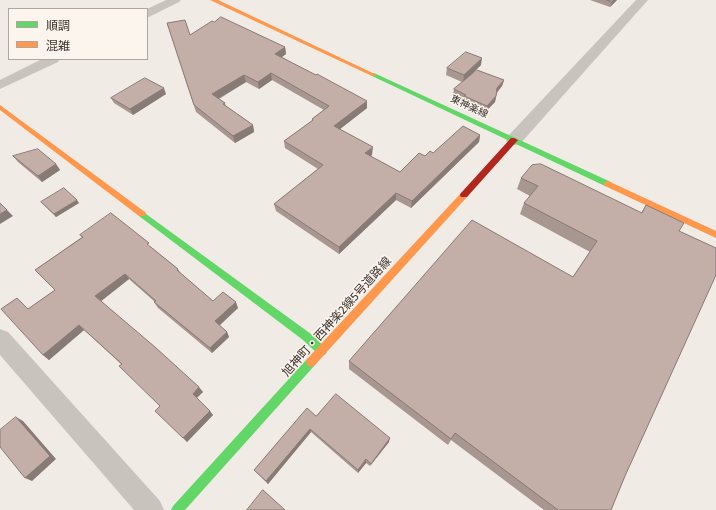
<!DOCTYPE html>
<meta charset="utf-8">
<style>
body{margin:0}
#map{position:relative;width:716px;height:510px;overflow:hidden;background:#f0ebe5;font-family:"Fira Sans","Noto Sans JP",sans-serif}
canvas{display:block}
.legend{position:absolute;left:8px;top:8px;width:140px;height:52px;box-sizing:border-box;background:#fbf5ee;border:1px solid #aea6a0;margin:0;padding:5px 7px;list-style:none;font-size:12px;color:#3b302b}
.legend li{display:flex;align-items:center;gap:8px;height:20px}
.legend b{width:20px;border:1px solid #aea6a0}
</style>
<div id="map">
<canvas width="716" height="510"></canvas>
<ul class="legend">
<li><b style="height:5px;background:#63d668"></b>順調</li>
<li><b style="height:5px;background:#ff974d"></b>混雑</li>
</ul>
</div>
<script>
const ctx = document.querySelector('canvas').getContext('2d');
ctx.lineJoin = 'round';
function fillPath(path, color) { ctx.fillStyle = color; ctx.fill(path, 'evenodd'); }
function trace(path, color, width, dash) { ctx.strokeStyle = color; ctx.lineWidth = width; ctx.lineCap = dash ? 'butt' : 'round'; ctx.setLineDash(dash || []); ctx.stroke(path); }
function drawText(font, color, halo, rows, align = 'center') {
  ctx.font = font + ' "Fira Sans","Noto Sans JP",sans-serif'; ctx.lineWidth = 3; ctx.setLineDash([]); ctx.textBaseline = 'middle'; ctx.strokeStyle = halo; ctx.fillStyle = color; for (const [text, x, y, turn = 0] of rows) {
    ctx.save(); ctx.translate(x, y); ctx.rotate((+turn || 0) * Math.PI / 180); ctx.textAlign = isNaN(turn) ? turn : align; if (halo) ctx.strokeText(text, 0, 0); ctx.fillText(text, 0, 0); ctx.restore();
  }
}
fillPath(new Path2D(`
 M166,0H181L179,2L147,18V9Z
 M636,0H648L520,144L514,145L508,144L506,140L508,136Z
 M42,59H60L58,62L0,89V80Z
 M0,329L8,332L160,501L164,510H134L0,355Z`), '#c9c3be');
fillPath(new Path2D(`
 M374,73L611,182L612,184L608,187L605,186L372,76L371,75Z
 M142,211L311,334L326,348L327,351L326,354L322,356L318,354L303,340L139,216L138,214L139,212Z
 M311,357L315,359L316,362L315,365L185,510H171L173,506L307,359Z`), '#63d668');
fillPath(new Path2D(`
 M210,0H218L377,75L372,76Z
 M0,105L145,212L146,214L145,216H139L0,110Z
 M608,181L716,231V238L605,186L604,184L605,182Z
 M464,192L467,193L468,195L467,197L315,365L311,367L307,365L306,362L307,359L461,193Z`), '#ff974d');
fillPath(new Path2D(`
 M511,138H514L518,140L467,197H461L460,195L461,193Z`), '#b3261e');
fillPath(new Path2D(`
 M590,0H617L610,7Z
 M167,23L190,35L285,47L286,54L282,57L367,108L340,129L372,155L370,156L400,172L425,156L480,135L479,142L411,208L396,200L339,254L276,211L274,204L318,169L285,148L284,141L312,121V119L324,110L272,80L259,89L246,82L219,99L225,103L226,106L253,125L254,132L235,143L196,112Z
 M481,65L472,74L504,80L502,86L497,93L495,102L485,112L463,102L464,100L453,95L454,89L462,82L446,75L447,68Z
 M166,94L133,115L114,103L111,98Z
 M13,156L56,164L60,170L42,182L18,162Z
 M521,178L641,213L646,205L679,231L625,476L611,510H544L451,440L448,445L349,369V361L573,277L590,252L520,214L524,203L530,196L517,189Z
 M41,202L79,203L56,217Z
 M80,235L151,247L178,269L181,274L213,301L238,308L219,325L227,332L229,337L212,353L158,308L154,302H155L129,279L101,301L203,392L197,398L213,415L187,442L160,406L121,364L84,330L49,360L43,355L28,309L55,290L35,270L82,237Z
 M316,416L389,442L370,466L366,463L358,473L311,432L268,484L254,470Z`), '#a89690');
fillPath(new Path2D(`
 M614,0H617L610,7L612,2Z
 M285,47L286,54L276,61L275,54Z
 M482,58L481,65L463,82L464,75Z
 M271,73L272,80L259,89L258,82Z
 M244,75L246,82L214,101L212,94Z
 M504,80L502,86L495,94L497,88Z
 M164,88L166,94L133,115L130,109Z
 M496,96L495,102L485,112L487,106Z
 M367,101V108L335,133L334,126Z
 M253,125L254,132L235,143L233,136Z
 M480,135L479,142L411,208L412,201Z
 M373,147L372,155L365,161V153Z
 M56,164L60,170L42,182L38,176Z
 M396,193V200L339,254V247Z
 M77,200L79,203L56,217L54,214Z
 M7,210L13,216L0,224V214Z
 M125,274L129,279L100,302L95,296Z
 M236,302L238,308L218,327L215,321Z
 M79,325L84,330L49,360L43,355Z
 M227,332L229,337L212,353L210,348Z
 M199,387L203,392L196,398L193,394Z
 M210,411L213,415L187,442L183,438Z
 M16,417L23,421L56,459L32,481L25,478Z
 M310,429L311,432L268,484L266,481Z
 M390,438L389,442L370,466L371,464Z
 M366,459V463L358,473V470Z`), '#887a75');
const building = new Path2D(`
 M607,0H614L612,2Z
 M221,17L285,47L275,54L316,75L317,74L367,101L334,126L373,147L365,153L400,172L419,153L425,156L430,151L433,153L463,126L480,135L412,201L396,193L339,247L274,204L323,165L284,141L313,120L312,119L329,106L271,73L258,82L244,75L212,94L225,103L223,104L253,125L233,136L194,105L167,23L185,20L190,35L212,21L214,22Z
 M466,52L482,58L464,75L447,68Z
 M477,70L504,80L497,88L496,96L487,106L464,96L466,95L454,89Z
 M145,78L164,88L130,109L111,98Z
 M38,149L56,164L38,176L13,156Z
 M541,164L642,213L646,205L684,223L679,231L716,248V275L625,476L611,510H558L455,433L451,439L349,361L472,220L573,277L597,241L524,203L538,186L521,178L532,165Z
 M64,188L77,200L54,214L41,202Z
 M0,203L7,210L0,214Z
 M111,213L149,243L147,244L178,269L177,270L213,301L223,292L236,302L215,321L227,332L210,348L154,302L156,301L125,274L95,296L155,347L199,387L193,394L210,411L183,438L155,411L160,406L119,366L122,364L79,325L43,355L1,309L17,298L28,309L55,290L35,270L83,237L80,235Z
 M336,394L390,438L371,464L366,459L358,470L310,429L266,481L254,470L307,408L316,416Z
 M16,417L50,456L25,478L0,447V430Z
 M263,490L285,510H247Z`);
fillPath(building, '#c3afa7');
trace(building, '#887a75', 1);
drawText('10px', '#3b302b', '#fbf5ee', [
 ["東神楽線",469,107,25]
]);
drawText('12px', '#3b302b', '#fbf5ee', [
 ["旭神町・西神楽2線5号道路線",337,317,-48]
]);
</script>
